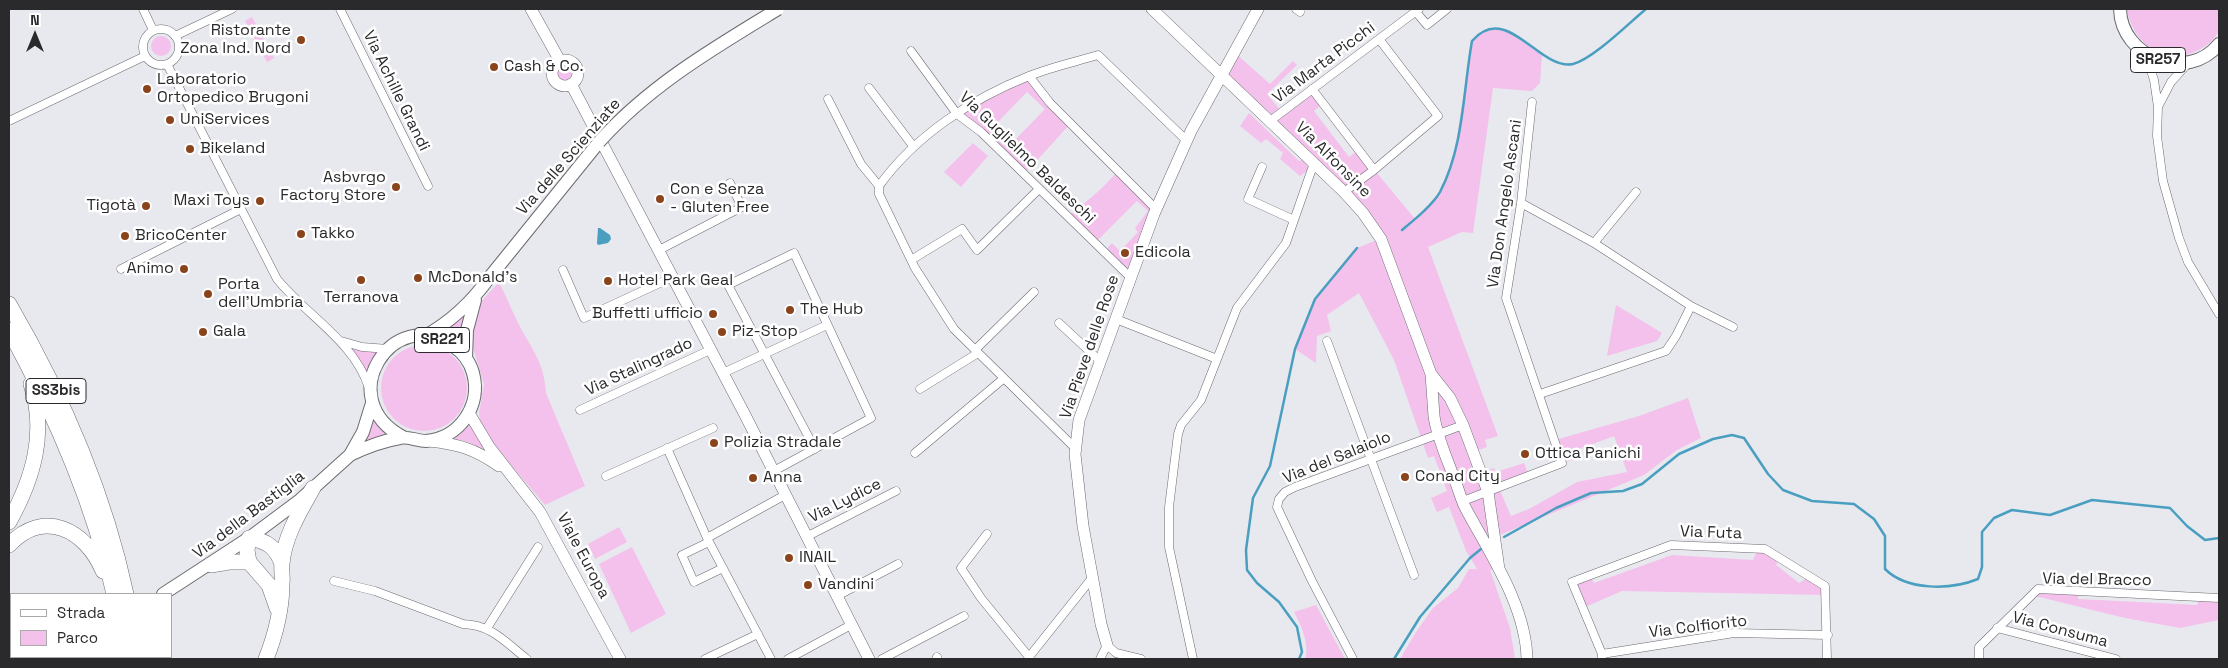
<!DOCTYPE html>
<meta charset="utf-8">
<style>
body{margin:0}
#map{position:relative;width:2228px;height:668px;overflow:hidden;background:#e8e9ee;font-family:"Space Grotesk",sans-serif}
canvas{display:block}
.frame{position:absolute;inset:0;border:10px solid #2a2a2c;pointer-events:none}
.legend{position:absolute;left:10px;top:593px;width:162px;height:65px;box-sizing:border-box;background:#fff;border:1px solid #aaaaab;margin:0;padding:6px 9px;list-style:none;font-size:15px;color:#2a2a2c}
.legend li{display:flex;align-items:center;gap:10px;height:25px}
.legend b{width:25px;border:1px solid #aaaaab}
.north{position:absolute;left:10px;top:10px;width:50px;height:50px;-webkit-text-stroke:4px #fff;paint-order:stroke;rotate:0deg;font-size:14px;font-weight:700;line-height:20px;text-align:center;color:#2a2a2c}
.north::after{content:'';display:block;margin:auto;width:18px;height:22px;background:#2a2a2c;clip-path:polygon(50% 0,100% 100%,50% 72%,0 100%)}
</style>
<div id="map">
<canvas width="2228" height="668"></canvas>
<div class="frame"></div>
<ul class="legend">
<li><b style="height:6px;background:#fff"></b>Strada</li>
<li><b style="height:14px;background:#f3c1ec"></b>Parco</li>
</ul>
<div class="north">N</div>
</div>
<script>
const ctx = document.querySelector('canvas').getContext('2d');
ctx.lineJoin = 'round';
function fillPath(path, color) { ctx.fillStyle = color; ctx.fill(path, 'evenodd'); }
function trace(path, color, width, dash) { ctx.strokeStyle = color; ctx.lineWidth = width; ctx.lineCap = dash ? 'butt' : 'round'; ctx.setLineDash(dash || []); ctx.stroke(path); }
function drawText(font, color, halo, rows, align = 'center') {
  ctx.font = font + ' "Space Grotesk",sans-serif'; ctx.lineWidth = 5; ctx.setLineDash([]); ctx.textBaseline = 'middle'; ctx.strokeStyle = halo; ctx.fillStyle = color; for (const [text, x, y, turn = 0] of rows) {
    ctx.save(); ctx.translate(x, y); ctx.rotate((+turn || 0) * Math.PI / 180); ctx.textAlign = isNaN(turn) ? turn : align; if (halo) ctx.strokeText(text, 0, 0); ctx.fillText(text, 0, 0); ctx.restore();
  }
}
fillPath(new Path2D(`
 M2127,9H2219C2219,16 2221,26 2218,32C2215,39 2208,45 2202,48C2167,70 2133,45 2127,9Z
 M252,17L274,58L267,62L245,21Z
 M1489,29L1507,31L1542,55L1540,83L1532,91L1493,88L1473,233L1462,232L1428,247L1498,436L1485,440L1487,447L1473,452L1481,472L1494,468L1496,472L1524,463L1529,476L1499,488L1511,516L1529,509L1577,482L1627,472L1614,436L1579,449L1581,457L1562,463L1555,440L1639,416L1688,398L1701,438L1677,450L1644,475L1495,537L1499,569L1490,570L1510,628L1515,659H1400L1416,632L1433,608L1458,588L1469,569H1477L1466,551L1449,507L1437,512L1431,498L1447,491L1434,456L1428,458L1394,360L1359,293L1327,315L1331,331L1317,336L1316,363L1295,349L1315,299L1357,248L1380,239L1363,213L1221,76L1234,52L1270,84L1293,61L1297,65L1267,94L1282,112L1312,89L1324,103L1314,111L1349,157L1358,150L1415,219L1439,193L1454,156L1472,41L1479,33Z
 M151 46a10 10 0 1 1 20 0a10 10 0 1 1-20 0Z
 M552 73a13 13 0 1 1 26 0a13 13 0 1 1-26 0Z
 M1029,76L1071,123L1031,167L1023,173L957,114ZM1027,92L1045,109L1012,143L994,126Z
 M1249,113L1299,161L1302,160L1310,169L1300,176L1280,159L1283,153L1266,139L1261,143L1240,126Z
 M973,143L988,156L961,187L944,172Z
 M1118,171L1156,209L1131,278L1104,252L1112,243L1120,251L1138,232L1135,228L1148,211L1137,201L1095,243L1068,217L1101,189Z
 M499,282C506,296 512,311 519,325C533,351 544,362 546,393L585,486L545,505L499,451L480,421L479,413L484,384L470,338L479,304Z
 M1616,305L1662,333L1657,341L1607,356Z
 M469,308L462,323L461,342L443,332Z
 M347,345L378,350L371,360L367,373Z
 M381 388a43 43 0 1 1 86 0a43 43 0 1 1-86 0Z
 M374,420L379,428L386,434L375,437L360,445L369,433Z
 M472,422L487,452L469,442L453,439L461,434Z
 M619,527L627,542L595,559L588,544Z
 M632,547L666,614L631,633L599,564Z
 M1758,549L1779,558L1776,565L1799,583L1810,576L1825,586L1826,595L1622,591L1583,608L1572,582L1590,575L1594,583L1672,555L1753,560Z
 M2038,589L2078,591V599L2197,605L2200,597L2219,598V620L2180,628L2125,618L2031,595Z
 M1316,605L1345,659H1305C1310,645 1301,625 1294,612Z`), '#f3c1ec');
fillPath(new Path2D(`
 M598,228H600L610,235L611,239L608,243L598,245L597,243Z`), '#4a9fc1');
trace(new Path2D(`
 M1402,230C1414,220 1432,206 1440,192C1464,146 1463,91 1472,41C1507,1 1539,71 1573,64C1593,59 1629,23 1646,9
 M1504,537L1556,508L1591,493L1623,491L1642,484L1679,454L1713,439L1732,435L1744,438L1768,474L1783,490L1812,501L1854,504L1874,519L1885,536V569C1907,591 1951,590 1978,579L1982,567V532L1994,518L2012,510L2050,515L2092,500L2170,508L2187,526L2205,540L2219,538
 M1299,659L1302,652L1297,627L1279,602L1257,583L1247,570L1246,550L1253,498L1270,466L1295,349L1315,299L1357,248
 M1394,659L1420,617L1470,558L1481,549`), '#4a9fc1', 2.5);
const street = new Path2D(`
 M143,9L153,30
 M340,9L428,186
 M1296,9L1300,12
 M1416,12L1427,25L1447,9
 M143 47a18 18 0 1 1 36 0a18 18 0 1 1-36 0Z
 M175,36L232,9
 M911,51L957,114L981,132L1131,278
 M2146,55L2154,80L2158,107L2157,136L2163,181L2179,238L2188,262L2219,314
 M167,64L277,279C306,315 354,341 369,388
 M1029,76L1050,103L1156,209
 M869,88L913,146
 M1312,89L1374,170
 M828,99L861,164L879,186
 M2158,107L2171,82L2189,62
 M9,121L145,56
 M1270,121L1419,9
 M1262,167L1248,199L1294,220
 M879,186C915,136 971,99 1029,76C1051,67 1075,62 1098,55L1187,141
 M879,186V194L915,268L954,329L1075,448
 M1344,192L1374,170L1438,116L1379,39
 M1521,203L1594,243L1691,306L1676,336L1666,351L1540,394
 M1594,243L1636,192
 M659,250L742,207L730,183
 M911,260L962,229L977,250L1039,189
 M121,269L241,209
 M563,270L584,318L673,277
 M1691,306L1733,327
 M1116,319L1217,359
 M1059,323L1100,361
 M341,341L362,347L388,349
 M1327,341L1414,575
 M975,350L1034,292
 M723,373L827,325
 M920,389L978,353
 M580,410L710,350
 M667,448L707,538
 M915,453L1003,379
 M772,472L871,418L794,253L728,285L815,449
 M606,476L713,428
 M1463,501L1562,463L1506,298L1521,203L1532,102
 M987,534L961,568L981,598L1029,657L1092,578
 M806,537L896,491
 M709,542L682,555L694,582L723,568
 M334,581L375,591L463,624C492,625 505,642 527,659
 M837,596L898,564
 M487,628L538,547
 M1997,628L2116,659
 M1602,654L1734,633L1828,635
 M705,659L758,634
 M771,659L707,538L785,495
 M788,659L851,625
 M882,659L964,616
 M936,659L937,657
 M1100,659L1107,645L1116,653L1141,659
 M1193,659L1169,547V507L1178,434L1181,425L1201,400L1237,308L1286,243L1314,163
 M1353,659L1312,581L1277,507L1279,499L1285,492L1295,487L1463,425
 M1602,659V654L1572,582L1671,545L1765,549L1825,586L1827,659
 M1979,659V647L2038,589L2219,598`);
const secondary = new Path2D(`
 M531,9L560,61
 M1152,9L1344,192L1363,213L1381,239L1431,374L1450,398L1463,425L1488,492L1499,569
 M552 73a13 13 0 1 1 26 0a13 13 0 1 1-26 0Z
 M571,84L744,413L869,659
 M1431,374C1432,388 1433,402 1434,416C1437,438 1448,460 1455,481C1459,490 1461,500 1466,509C1490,554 1526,606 1527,659
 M469,413L490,448L540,512L620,659
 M429,441C458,444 475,449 499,466
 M1107,645L1101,624L1083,526L1075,454L1079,420L1154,214L1191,131L1258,9`);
const primary = new Path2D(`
 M2120,9C2121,58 2188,83 2219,44
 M425,336C452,321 471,303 489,278L599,142
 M466,358L467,330L475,300
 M350,455C366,447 382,441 400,438C408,436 417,441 426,441C460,438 482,405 473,373C470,362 462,352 453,346C393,303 331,399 403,437
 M163,594L249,538L300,500L350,455L363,432L372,403`);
const highway = new Path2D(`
 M9,304C62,395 104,491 126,594
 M9,330C55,414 93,501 114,594
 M9,522C33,479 47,433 31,384
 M9,545C44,508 86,530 103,571
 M249,562L247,550L249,538C267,541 276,547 282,564
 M211,565L229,562H249L269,585L277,608
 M9,608L11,613
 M9,651L11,647
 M128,657V659
 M148,657L149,659
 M266,659C275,636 282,608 282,583C283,577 281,570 282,564C284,537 300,511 313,488`);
trace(street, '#6a6b70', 9);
trace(secondary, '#6a6b70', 12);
trace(primary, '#6a6b70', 14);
trace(highway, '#6a6b70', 16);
trace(street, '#fff', 8);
trace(secondary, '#fff', 11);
trace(primary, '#fff', 12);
trace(highway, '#fff', 15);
const primaryBridge = new Path2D(`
 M599,142C650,85 714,48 778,9`);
trace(primaryBridge, '#6a6b70', 14, []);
trace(primaryBridge, '#fff', 12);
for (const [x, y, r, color] of [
 [301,40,5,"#8a441c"],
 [494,67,5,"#8a441c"],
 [147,89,5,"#8a441c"],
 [170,120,5,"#8a441c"],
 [190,149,5,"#8a441c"],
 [396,187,5,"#8a441c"],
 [660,199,5,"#8a441c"],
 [260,201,5,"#8a441c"],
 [146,206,5,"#8a441c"],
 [301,234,5,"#8a441c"],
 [125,236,5,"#8a441c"],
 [1125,253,5,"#8a441c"],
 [184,269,5,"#8a441c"],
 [418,278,5,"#8a441c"],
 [361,280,5,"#8a441c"],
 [608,281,5,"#8a441c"],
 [208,294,5,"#8a441c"],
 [790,310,5,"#8a441c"],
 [713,314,5,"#8a441c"],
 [203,332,5,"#8a441c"],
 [722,332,5,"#8a441c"],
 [714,443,5,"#8a441c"],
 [1525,454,5,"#8a441c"],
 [1405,477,5,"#8a441c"],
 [753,478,5,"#8a441c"],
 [789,558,5,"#8a441c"],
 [808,585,5,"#8a441c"]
]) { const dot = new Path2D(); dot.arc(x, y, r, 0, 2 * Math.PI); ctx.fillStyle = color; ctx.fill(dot); trace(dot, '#fff', 2); }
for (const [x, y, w] of [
 [2158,60,55],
 [442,340,55],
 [56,391,60]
]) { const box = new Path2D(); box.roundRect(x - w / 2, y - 12.5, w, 25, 4); ctx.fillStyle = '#fff'; ctx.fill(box); trace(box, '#2a2a2c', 1); }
drawText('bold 15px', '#2a2a2c', null, [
 ["SR257",2158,60],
 ["SR221",442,340],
 ["SS3bis",56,391]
]);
drawText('16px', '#2a2a2c', '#fff', [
 ["Ristorante",291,31,"right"],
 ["Zona Ind. Nord",291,49,"right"],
 ["Cash & Co.",504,67],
 ["Laboratorio",157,80],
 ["Ortopedico Brugoni",157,98],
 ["UniServices",180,120],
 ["Bikeland",200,149],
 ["Asbvrgo",386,178,"right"],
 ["Factory Store",386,196,"right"],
 ["Con e Senza",670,190],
 ["- Gluten Free",670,208],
 ["Maxi Toys",250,201,"right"],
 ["Tigotà",136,206,"right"],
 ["Takko",311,234],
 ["BricoCenter",135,236],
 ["Edicola",1135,253],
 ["Animo",174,269,"right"],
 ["McDonald's",428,278],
 ["Hotel Park Geal",618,281],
 ["Porta",218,285],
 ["dell'Umbria",218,303],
 ["Terranova",361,298,"center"],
 ["The Hub",800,310],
 ["Buffetti ufficio",703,314,"right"],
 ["Gala",213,332],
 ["Piz-Stop",732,332],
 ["Polizia Stradale",724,443],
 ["Ottica Panichi",1535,454],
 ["Conad City",1415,477],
 ["Anna",763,478],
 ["INAIL",799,558],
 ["Vandini",818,585]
], 'left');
drawText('16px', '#2a2a2c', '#fff', [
 ["Via Marta Picchi",1324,63,-37],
 ["Via Achille Grandi",396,91,64],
 ["Via delle Scienziate",569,157,-49],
 ["Via Guglielmo Baldeschi",1027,158,44],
 ["Via Alfonsine",1333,160,45],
 ["Via Don Angelo Ascani",1505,204,-82],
 ["Via Pieve delle Rose",1090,347,-71],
 ["Via Stalingrado",639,367,-25],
 ["Via del Salaiolo",1337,458,-22],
 ["Via Lydice",845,501,-27],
 ["Via della Bastiglia",249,515,-37],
 ["Via Futa",1711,533,2],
 ["Viale Europa",583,556,62],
 ["Via del Bracco",2097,580,1],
 ["Via Colfiorito",1698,627,-7],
 ["Via Consuma",2060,630,15]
]);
</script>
